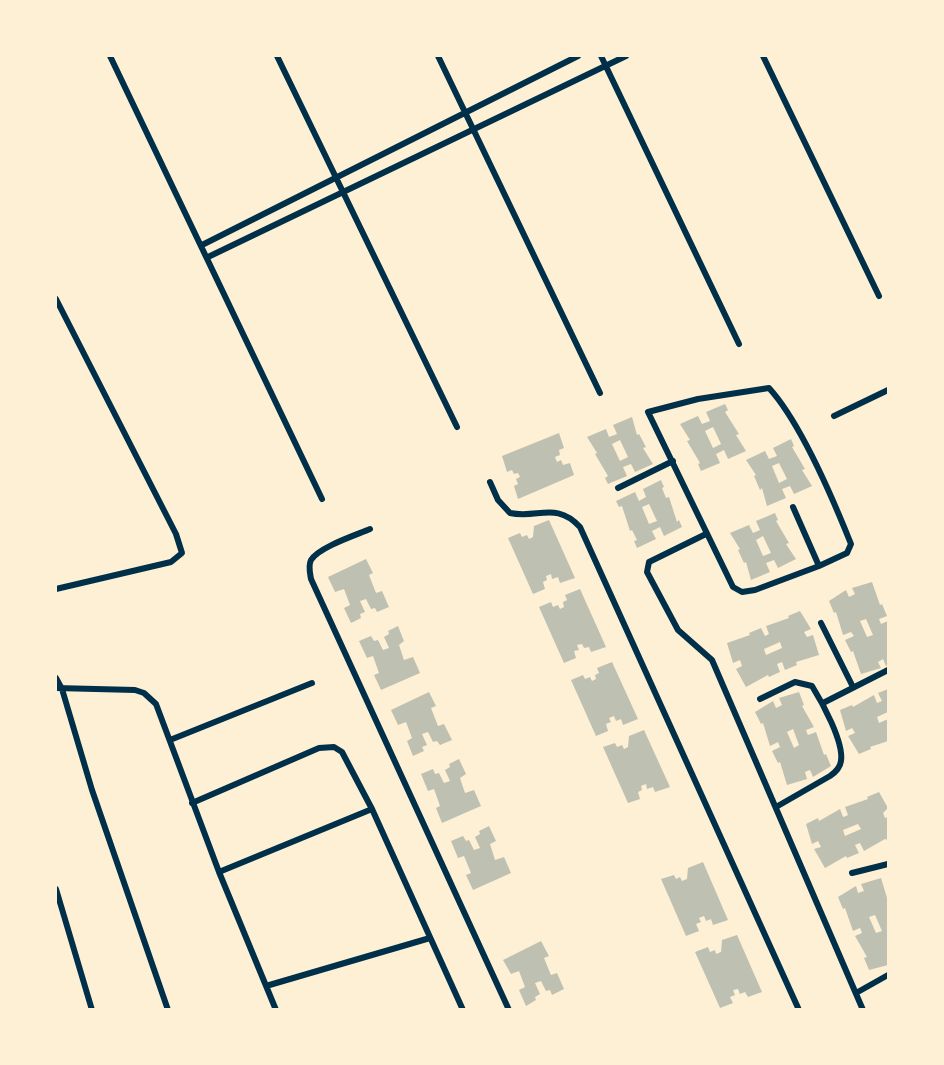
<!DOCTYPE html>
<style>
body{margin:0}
#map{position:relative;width:944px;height:1065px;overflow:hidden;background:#fdf0d5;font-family:Rubik,sans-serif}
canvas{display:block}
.frame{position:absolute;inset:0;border:57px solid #fdf0d5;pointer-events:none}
</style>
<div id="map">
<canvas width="944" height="1065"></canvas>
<div class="frame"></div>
</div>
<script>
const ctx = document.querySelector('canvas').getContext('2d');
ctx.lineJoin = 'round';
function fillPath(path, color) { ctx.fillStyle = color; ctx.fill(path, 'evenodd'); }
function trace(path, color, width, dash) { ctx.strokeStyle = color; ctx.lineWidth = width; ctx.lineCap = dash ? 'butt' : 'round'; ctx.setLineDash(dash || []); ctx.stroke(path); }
fillPath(new Path2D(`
 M725,404L728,410L725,412L739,434L736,435L746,451L728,459L724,450L716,454L720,463L701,471L698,464L700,463L687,441L690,440L680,424L698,416L702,424L710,421L706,412ZM713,427L721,444L713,448L705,431Z
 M632,417L637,435L639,434L646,447L643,448L653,464L635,472L631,464L623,467L627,476L608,484L605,478L608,476L595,454L597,453L587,437L606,429L609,437L617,434L613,425ZM620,440L628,457L620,461L612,444Z
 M559,433L564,448L559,450L560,455L555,457L557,462L561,460L563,465L570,463L574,475L518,499L514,486L518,484L516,479L520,477L518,473L514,474L512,470L507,472L502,456Z
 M791,439L794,446L792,447L805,469L802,470L812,486L794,494L790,486L782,489L786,498L767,506L762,488L760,490L754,476L756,475L746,460L765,451L769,459L777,456L773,448ZM779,463L787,479L779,483L772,466Z
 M661,480L664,487L662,488L666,498L669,497L677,522L679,520L682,527L664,536L660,527L652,531L656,539L637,548L634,541L637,540L632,530L630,531L622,506L619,507L616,501L635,492L639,501L646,497L643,489ZM649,504L657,521L649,524L642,507Z
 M775,513L778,520L776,521L789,543L786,544L796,559L778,568L774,560L766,563L770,572L751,580L746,562L744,563L738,550L740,549L730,533L749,525L753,533L760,530L756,521ZM763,536L771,553L763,556L756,540Z
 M549,520L575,578L560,583L558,577L552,579L551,574L546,576L547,580L543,582L545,589L533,594L508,538L520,533L522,537L527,535L529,539L533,537L534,526Z
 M366,559L373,573L369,575L376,593L382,591L389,607L377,612L375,608L371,609L366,599L360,601L365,612L360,614L361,618L351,623L344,608L350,605L344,589L335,592L328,577Z
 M872,582L880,605L882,604L887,616L879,619L881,624L888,621V665L886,666L883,659L878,662L881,668L861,674L853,651L851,652L845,640L854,636L851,632L843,635L836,612L834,613L829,601L846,590L849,597L855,594L852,588ZM866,619L873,635L867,637L860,621Z
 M580,589L606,647L591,652L589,647L584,648L582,644L577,645L579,650L574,651L576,658L564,663L539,607L551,602L553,607L558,605L560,609L564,607L563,602L567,600L565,595Z
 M800,611L811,629L804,632L807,637L813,635L819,655L796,662L797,665L785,670L782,662L777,664L780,672L769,677L768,675L746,687L736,669L742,666L740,660L733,663L727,643L750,635L749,633L761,628L765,636L769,634L766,626L789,618L788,616ZM780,642L782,648L766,655L764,649Z
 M398,626L404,641L399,645L404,660L413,657L420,673L381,690L374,675L379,673L373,656L367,658L359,641L371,636L374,641L378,640L383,650L389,648L384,637L389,634L388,631Z
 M612,662L638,719L623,725L621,719L616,721L614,716L609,718L611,722L606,724L608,731L596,736L571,680L583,675L585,679L590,677L592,681L596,679L595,675L599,673L597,668Z
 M888,689V712L877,717L879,723L888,719V741L870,747L871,749L859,754L848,736L855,733L852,728L846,731L840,710L852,705L853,707L874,695L877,703L882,701L878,693Z
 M429,692L436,706L431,708L438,726L444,724L452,740L440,745L437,741L433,742L428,732L422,734L427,745L422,747L424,751L413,756L407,741L412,738L406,722L398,725L391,710Z
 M799,692L804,705L802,706L814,727L806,730L807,733L808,735L816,732L824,755L826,754L831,766L813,777L810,770L805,772L807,779L787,785L780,762L778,763L772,751L780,747L778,742L770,746L763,723L761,724L755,712L773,701L776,708L782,705L779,698ZM793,729L799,745L794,748L787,732Z
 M644,730L670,787L655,792L653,787L647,789L646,784L641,786L642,790L638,792L640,799L628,803L603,747L615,743L617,747L622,745L624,749L628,747L629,736Z
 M459,759L466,774L460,778L465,793L474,790L481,806L442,823L436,808L440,806L434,789L428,791L421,774L433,769L435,774L439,773L444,783L450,781L445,770L450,767L449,764Z
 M879,792L888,808L883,813L885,818L888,817V840L885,839L864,851L860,843L855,845L859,853L847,858L846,856L825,868L814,849L821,847L818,841L812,844L806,824L818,818L819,821L840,809L843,817L846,816L848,815L845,807L868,799L867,797ZM858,824L861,829L845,836L843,830Z
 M489,826L496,841L490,844L495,860L504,857L511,873L473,890L466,875L471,873L464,856L458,858L451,841L463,836L466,841L469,840L474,850L480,848L475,837L480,834L479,831Z
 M703,862L728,920L713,925L711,919L706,921L704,916L699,918L701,922L696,924L699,931L686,936L661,879L674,875L676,879L680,877L682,881L687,879L688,868Z
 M881,878L888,901V965L869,970L864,958L867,957L855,936L862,933L861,930L860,928L853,931L845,908L843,909L838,897L856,886L858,893L864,891L861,884ZM875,915L882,931L876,933L869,917Z
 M737,935L762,992L748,997L745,992L740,994L738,989L733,990L735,995L730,997L733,1003L720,1008L695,952L708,947L710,952L715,950L716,954L721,952L722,940Z
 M541,941L549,956L544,958L551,975L557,973L564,989L552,995L550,990L546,991L541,981L535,983L540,994L535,997L536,1000L526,1006L519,990L525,987L519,971L511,974L503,960Z`), '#bec0b2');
trace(new Path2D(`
 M110,56L322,499
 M277,56L457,427
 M438,56L600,393
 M601,56L739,344
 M763,56L879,296
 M202,245L578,56
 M208,257L626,56
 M56,299L176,534L182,553L171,562L56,589
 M834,416L888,390
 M490,482L498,500L510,513C538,519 556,501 580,527L799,1010
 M618,488L673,461
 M793,507L819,566L755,590L742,592L733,587L648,412L698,399L769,388C801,423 833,499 851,544L847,553L819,566
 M370,529C356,535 319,547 311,560C308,566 310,573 311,579L509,1010
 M706,534L649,562L647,572L678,630L712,660L863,1010
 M821,623L853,687
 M56,678L62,689L92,790L168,1010
 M56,688L135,690L144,693L156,704L219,872L276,1010
 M760,699L795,682L812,686C822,702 844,742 841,761C840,768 836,772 830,776L776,807
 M823,703L888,670
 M170,740L312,683
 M192,803L319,748L334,747L342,752L372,809L463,1010
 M219,872L372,809
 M852,873L888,864
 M56,889L92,1010
 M266,986L430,938
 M856,993L888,975`), '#003049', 6);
</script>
